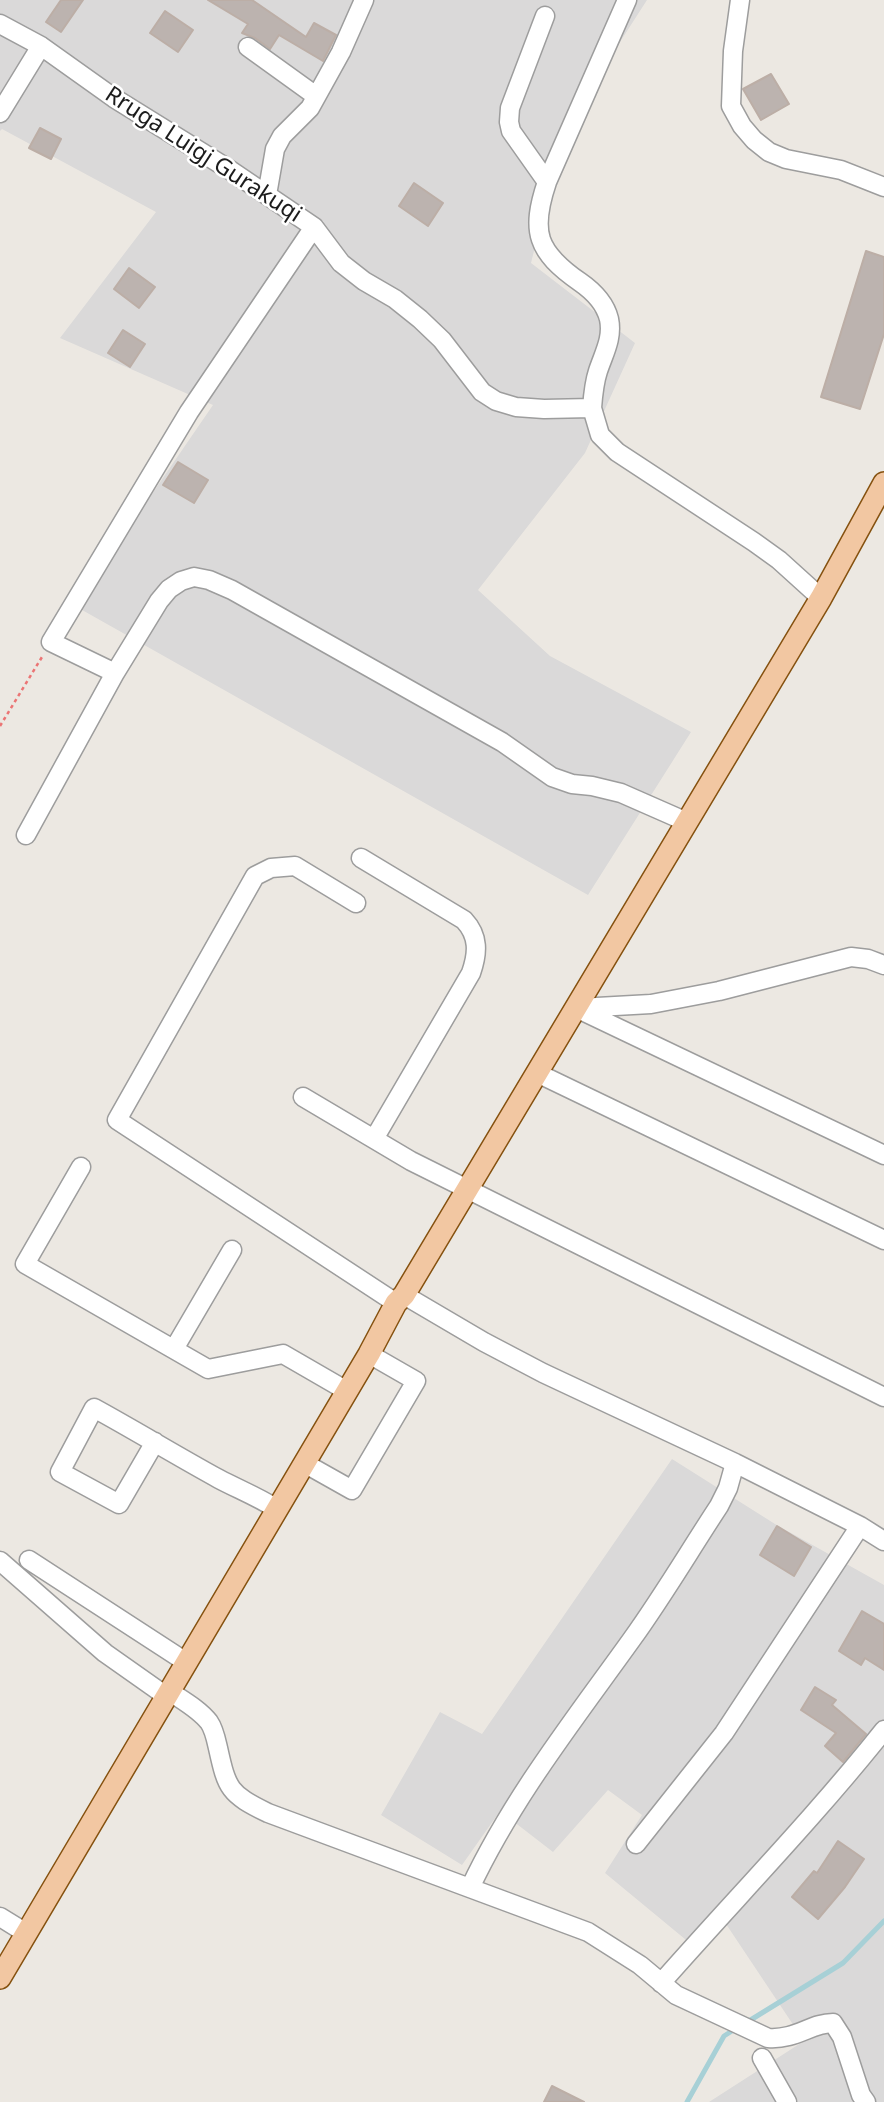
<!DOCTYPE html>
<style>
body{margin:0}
canvas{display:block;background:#ece8e2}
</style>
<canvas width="884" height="2102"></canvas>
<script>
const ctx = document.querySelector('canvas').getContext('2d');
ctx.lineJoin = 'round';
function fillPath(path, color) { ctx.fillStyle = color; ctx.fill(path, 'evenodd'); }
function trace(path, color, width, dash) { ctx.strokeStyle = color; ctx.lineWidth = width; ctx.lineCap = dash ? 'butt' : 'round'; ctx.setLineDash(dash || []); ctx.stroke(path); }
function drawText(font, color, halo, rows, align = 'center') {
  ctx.font = font + ' "Noto Sans",sans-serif'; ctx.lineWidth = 5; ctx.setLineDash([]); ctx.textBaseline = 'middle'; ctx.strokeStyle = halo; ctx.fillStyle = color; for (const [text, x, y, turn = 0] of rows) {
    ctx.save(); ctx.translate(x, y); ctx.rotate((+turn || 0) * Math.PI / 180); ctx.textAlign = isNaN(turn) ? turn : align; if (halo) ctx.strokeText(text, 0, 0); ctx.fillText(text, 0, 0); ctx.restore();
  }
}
fillPath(new Path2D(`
 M0,0H647L564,129L531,263L635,343L585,453L478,590L550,656L691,732L588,895L75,606L213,405L60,338L156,212L2,129L0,131Z
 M672,1459L775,1524L884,1585V2102H709L804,2041L724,1921L697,1949L605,1873L642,1815L608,1790L553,1852L500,1811L462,1865L381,1815L440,1712L482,1734Z`), '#dad9d9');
trace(new Path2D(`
 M744,2024L843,1963L884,1921
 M687,2102L724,2036L735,2029`), '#a7d0d6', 5);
const building = new Path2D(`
 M61,0H83L61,32L46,22Z
 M208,0H252L306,37L314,23L336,35L323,61L279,35L270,49L255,38L242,33L248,24Z
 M165,11L193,30L178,52L150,33Z
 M771,74L789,104L761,120L743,89Z
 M40,128L61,139L51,159L29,148Z
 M414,183L443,203L428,226L399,206Z
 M866,251L884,257V334L860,409L821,397Z
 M129,268L155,287L139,308L114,289Z
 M123,330L145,344L130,367L108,353Z
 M178,462L208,480L194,503L163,485Z
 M777,1526L811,1547L794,1576L760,1555Z
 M862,1611L884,1624V1670L865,1658L861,1665L839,1651Z
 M815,1687L836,1700L832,1705L866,1734L843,1762L825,1746L836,1733L801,1710Z
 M838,1841L864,1859L845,1887L818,1919L792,1897L814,1871L817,1873Z
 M552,2086L584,2102H544Z`);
fillPath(building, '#bcb3af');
trace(building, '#bcaea6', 2);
const minor = new Path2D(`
 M740,0L733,51L731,106L742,126L754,140L769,152L786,159L841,170L884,187
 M545,16L510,108L509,122L511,131L547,182
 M0,24L41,46L114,98L230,170L314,227L341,263L364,281L395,299L420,319L442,340L482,392L496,401L516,407L544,409L592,408L600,435L617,452L754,542L779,560L821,598
 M248,47L316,96
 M0,113L41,46
 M267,195L275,149L282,136L310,108L341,52L364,0
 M592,408C593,395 594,383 598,371C604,353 613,338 609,319C605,303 593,291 580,282C537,252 530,232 547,182L627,0
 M115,673L51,642L189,412L314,227
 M26,835L115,673L159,601L169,589L181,581L194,577L209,580L232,590L502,742L552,777L572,784L592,786L621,793L687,822
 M361,858L464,920C479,936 478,953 471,973L374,1139
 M356,903L295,866L271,868L255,876L117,1120L396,1303
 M576,1008L884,1155
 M579,1008L651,1004L719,991L851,957L868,959L884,965
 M537,1073L884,1240
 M303,1097L411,1161L884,1397
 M81,1167L25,1264L208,1369L283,1354L347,1391
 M404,1295L484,1342L543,1373L735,1463L860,1526L884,1541
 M174,1349L232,1250
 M155,1442L119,1504L60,1472L94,1408C136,1431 177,1456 219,1479C238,1489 258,1497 277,1509
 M304,1463L352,1490L416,1381L369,1354
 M29,1560L186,1662
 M0,1561L105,1653L166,1696
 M169,1691C182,1700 199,1709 209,1722C214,1729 216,1739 218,1748C227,1789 229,1794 268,1813L588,1932L640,1965L676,1995L768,2038C796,2040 811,2023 833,2023L842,2037L861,2095L866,2102
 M636,1844L724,1733L860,1526
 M470,1888C513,1797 574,1720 632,1639C663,1596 690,1550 719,1506L728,1488L735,1463
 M0,1917L26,1933
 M661,1983C735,1899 814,1818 884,1730
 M762,2058L787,2102`);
const major = new Path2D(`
 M0,1978L369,1354L396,1303L404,1295L821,598L884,483`);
trace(minor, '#9d9d9d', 21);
trace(major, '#85510f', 24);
trace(new Path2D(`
 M0,726L42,657`), '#eb7575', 2.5, [3.5, 3.5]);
trace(minor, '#fff', 18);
trace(major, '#f2c7a2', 21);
drawText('23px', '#1c1c1c', '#fff', [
 ["Rruga Luigj Gurakuqi",203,155,33]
]);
</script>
